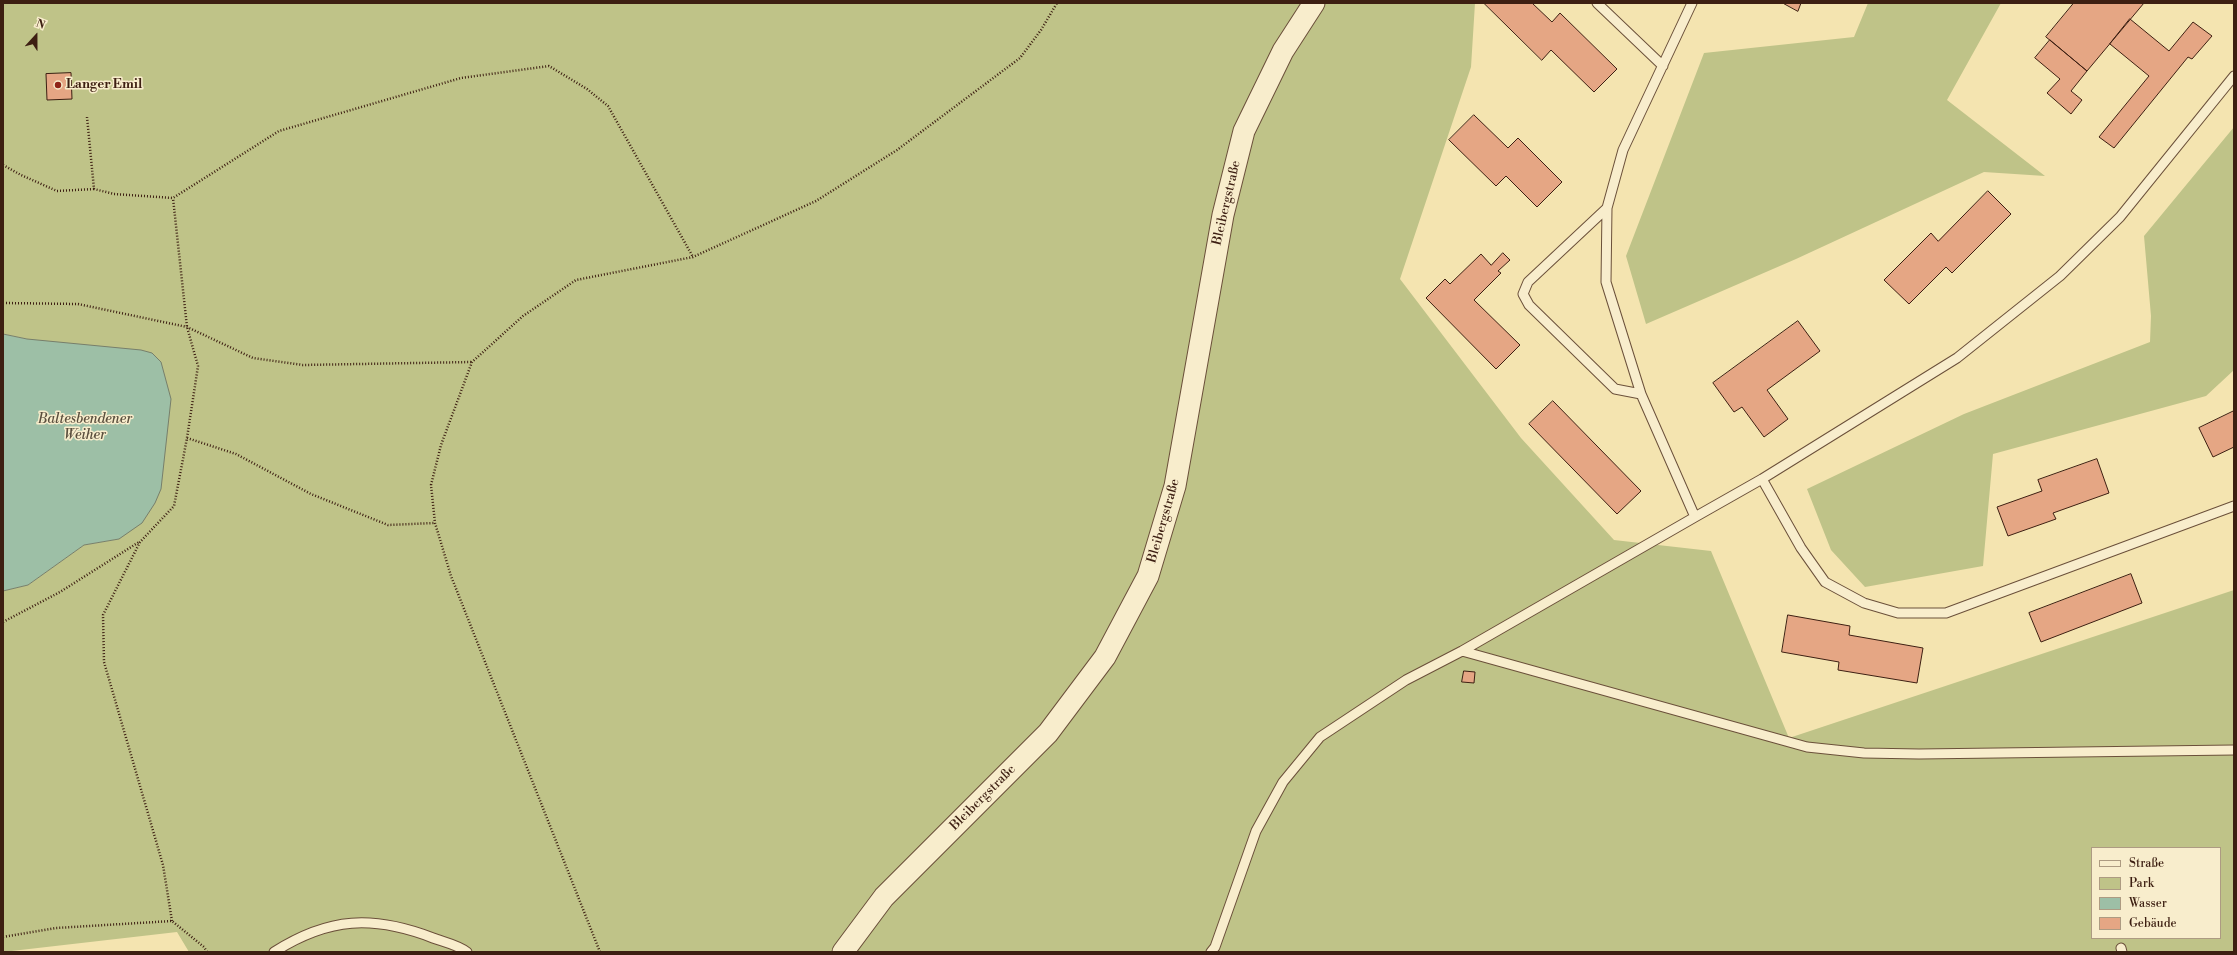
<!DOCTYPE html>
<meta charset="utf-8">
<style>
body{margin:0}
#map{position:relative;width:2237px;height:955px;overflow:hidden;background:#f4e4b0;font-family:"Libre Bodoni",serif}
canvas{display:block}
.frame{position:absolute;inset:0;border:4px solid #3d1f12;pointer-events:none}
.legend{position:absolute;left:2091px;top:847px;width:130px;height:92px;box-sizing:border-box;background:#f8edcc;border:1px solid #ad9b82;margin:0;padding:5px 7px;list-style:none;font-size:12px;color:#3d1f12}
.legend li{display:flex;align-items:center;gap:8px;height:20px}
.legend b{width:20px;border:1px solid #ad9b82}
.north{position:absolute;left:16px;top:16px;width:40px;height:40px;-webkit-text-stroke:3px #f8edcc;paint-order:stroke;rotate:21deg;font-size:11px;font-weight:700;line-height:16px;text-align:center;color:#3d1f12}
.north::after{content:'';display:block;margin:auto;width:14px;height:18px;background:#3d1f12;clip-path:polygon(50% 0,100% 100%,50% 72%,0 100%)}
</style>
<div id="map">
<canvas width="2237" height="955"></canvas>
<div class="frame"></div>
<ul class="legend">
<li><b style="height:5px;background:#f8edcc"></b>Straße</li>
<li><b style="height:11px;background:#bfc388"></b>Park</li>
<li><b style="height:11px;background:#9dbfa6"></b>Wasser</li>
<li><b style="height:11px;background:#e5a684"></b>Gebäude</li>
</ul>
<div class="north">N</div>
</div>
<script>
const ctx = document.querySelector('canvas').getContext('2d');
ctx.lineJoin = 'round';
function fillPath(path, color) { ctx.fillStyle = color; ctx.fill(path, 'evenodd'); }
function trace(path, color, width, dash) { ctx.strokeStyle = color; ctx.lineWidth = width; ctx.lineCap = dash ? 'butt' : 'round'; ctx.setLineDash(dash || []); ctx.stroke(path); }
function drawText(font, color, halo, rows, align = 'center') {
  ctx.font = font + ' "Libre Bodoni",serif'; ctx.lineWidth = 3; ctx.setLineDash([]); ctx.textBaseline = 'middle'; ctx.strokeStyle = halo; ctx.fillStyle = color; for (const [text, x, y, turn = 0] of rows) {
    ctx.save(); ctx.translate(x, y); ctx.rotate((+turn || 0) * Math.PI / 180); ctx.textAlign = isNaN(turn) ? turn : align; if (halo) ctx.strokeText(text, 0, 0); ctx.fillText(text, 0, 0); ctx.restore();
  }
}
fillPath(new Path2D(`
 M3,3H1475L1471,67L1400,279L1521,438L1614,540L1711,551L1789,738L2234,590V952H189L177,932L3,952V591L28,585L84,545L119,539L27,339L3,334ZM2092,848H2220V938H2092Z
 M1868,3H2001L1947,100L2045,176L1984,172L1796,259L1646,324L1626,256L1704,53L1854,37Z
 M2234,127V370L2206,396L1993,454L1983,566L1865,587L1831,550L1807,489L1964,414L2150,342L2151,316L2144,236Z`), '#bfc388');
const water = new Path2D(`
 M3,334L27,339L141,350L152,353L161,362L171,399L161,489L155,503L142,523L119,539L84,545L28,585L3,591Z`);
fillPath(water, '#9dbfa6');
trace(water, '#777f6b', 1);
const building = new Path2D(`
 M1484,3H1532L1552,22L1560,13L1617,69L1594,92L1551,50L1542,60Z
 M1783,3H1801L1798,11Z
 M2074,3H2144L2087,71L2046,37Z
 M2130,19L2169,51L2193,22L2212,36L2192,59L2188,57L2114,148L2099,137L2149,76L2110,44Z
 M2050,40L2087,71L2071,91L2082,100L2071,114L2047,93L2060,79L2035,58Z
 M71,73L72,99L47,100L46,74Z
 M1474,115L1508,148L1518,138L1562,182L1537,207L1506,176L1496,186L1449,140Z
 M1988,191L2011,214L1952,273L1946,267L1909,304L1884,280L1931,233L1938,241Z
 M1503,253L1510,260L1498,271L1501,273L1474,300L1520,345L1496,369L1426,298L1445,279L1450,284L1481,254L1491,265Z
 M1798,321L1820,351L1767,390L1788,419L1764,437L1742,407L1734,412L1713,383Z
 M1553,401L1641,491L1617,514L1529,424Z
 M2234,411V447L2213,457L2199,428Z
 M2097,459L2109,493L2053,513L2056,519L2008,536L1997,507L2042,491L2038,480Z
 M2131,574L2142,603L2041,642L2029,613Z
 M1788,615L1850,626L1849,635L1923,648L1917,683L1838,670L1839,662L1782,652Z
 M1464,671L1475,672L1474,683L1462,682Z`);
fillPath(building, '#e5a684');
trace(building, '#3d1f12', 1);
const service = new Path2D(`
 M1597,3L1663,66
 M1692,3L1623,150L1607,208L1606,282L1641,394L1695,517L1762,479L1957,358L2060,276L2120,217L2234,76
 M1607,208L1528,282L1523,294L1529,305L1615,389L1641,394
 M1762,479L1801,548L1825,582L1864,603L1898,613H1946L2234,506
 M1462,651L1807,747L1864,753L1919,754L2234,750
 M2121,948L2122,952
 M274,952C329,917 373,915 433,938C444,942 458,945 467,952
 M1211,952L1215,947L1256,831L1283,782L1320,737L1406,680L1462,651L1695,517`);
const tertiary = new Path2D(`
 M843,952L884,897L1048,733L1105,657L1148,576L1175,486L1223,215L1244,131L1283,51L1314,3`);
trace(service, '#6b503a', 11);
trace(tertiary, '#6b503a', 23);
trace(new Path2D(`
 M87,117L94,189L114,194L173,198L279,131L461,78L549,66L587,89L608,106L693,257
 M3,165L21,175L57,191L94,189
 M3,303L78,304L187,327L253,358L303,365L472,362
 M187,438L236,454L311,494L388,525L435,523
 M3,622L60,592L139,542
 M172,921L163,865L104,662L103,615L140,542L174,506L187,438L198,366L187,327L173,198
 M3,937L56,928L172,921L204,947L207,952
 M600,952L451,576L435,523L431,485L441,445L472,362L523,316L576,280L693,257L816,201L897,150L1020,58L1041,30L1057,3`), '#3d1f12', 2.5, [1, 2]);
trace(service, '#f8edcc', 9);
trace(tertiary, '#f8edcc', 21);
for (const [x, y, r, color] of [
 [58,85,4,"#8f2418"]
]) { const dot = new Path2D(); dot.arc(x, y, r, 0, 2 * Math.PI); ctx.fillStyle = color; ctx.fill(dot); trace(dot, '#f8edcc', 1.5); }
drawText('bold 13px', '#3d1f12', '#f8edcc', [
 ["Langer Emil",66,85]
], 'left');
drawText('13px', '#3d1f12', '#f8edcc', [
 ["Bleibergstraße",1227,203,-77],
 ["Bleibergstraße",1164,521,-74],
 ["Bleibergstraße",983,798,-45]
]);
drawText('italic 14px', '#5a4f3e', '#f8edcc', [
 ["Baltesbendener",85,420],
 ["Weiher",85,436]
]);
</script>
